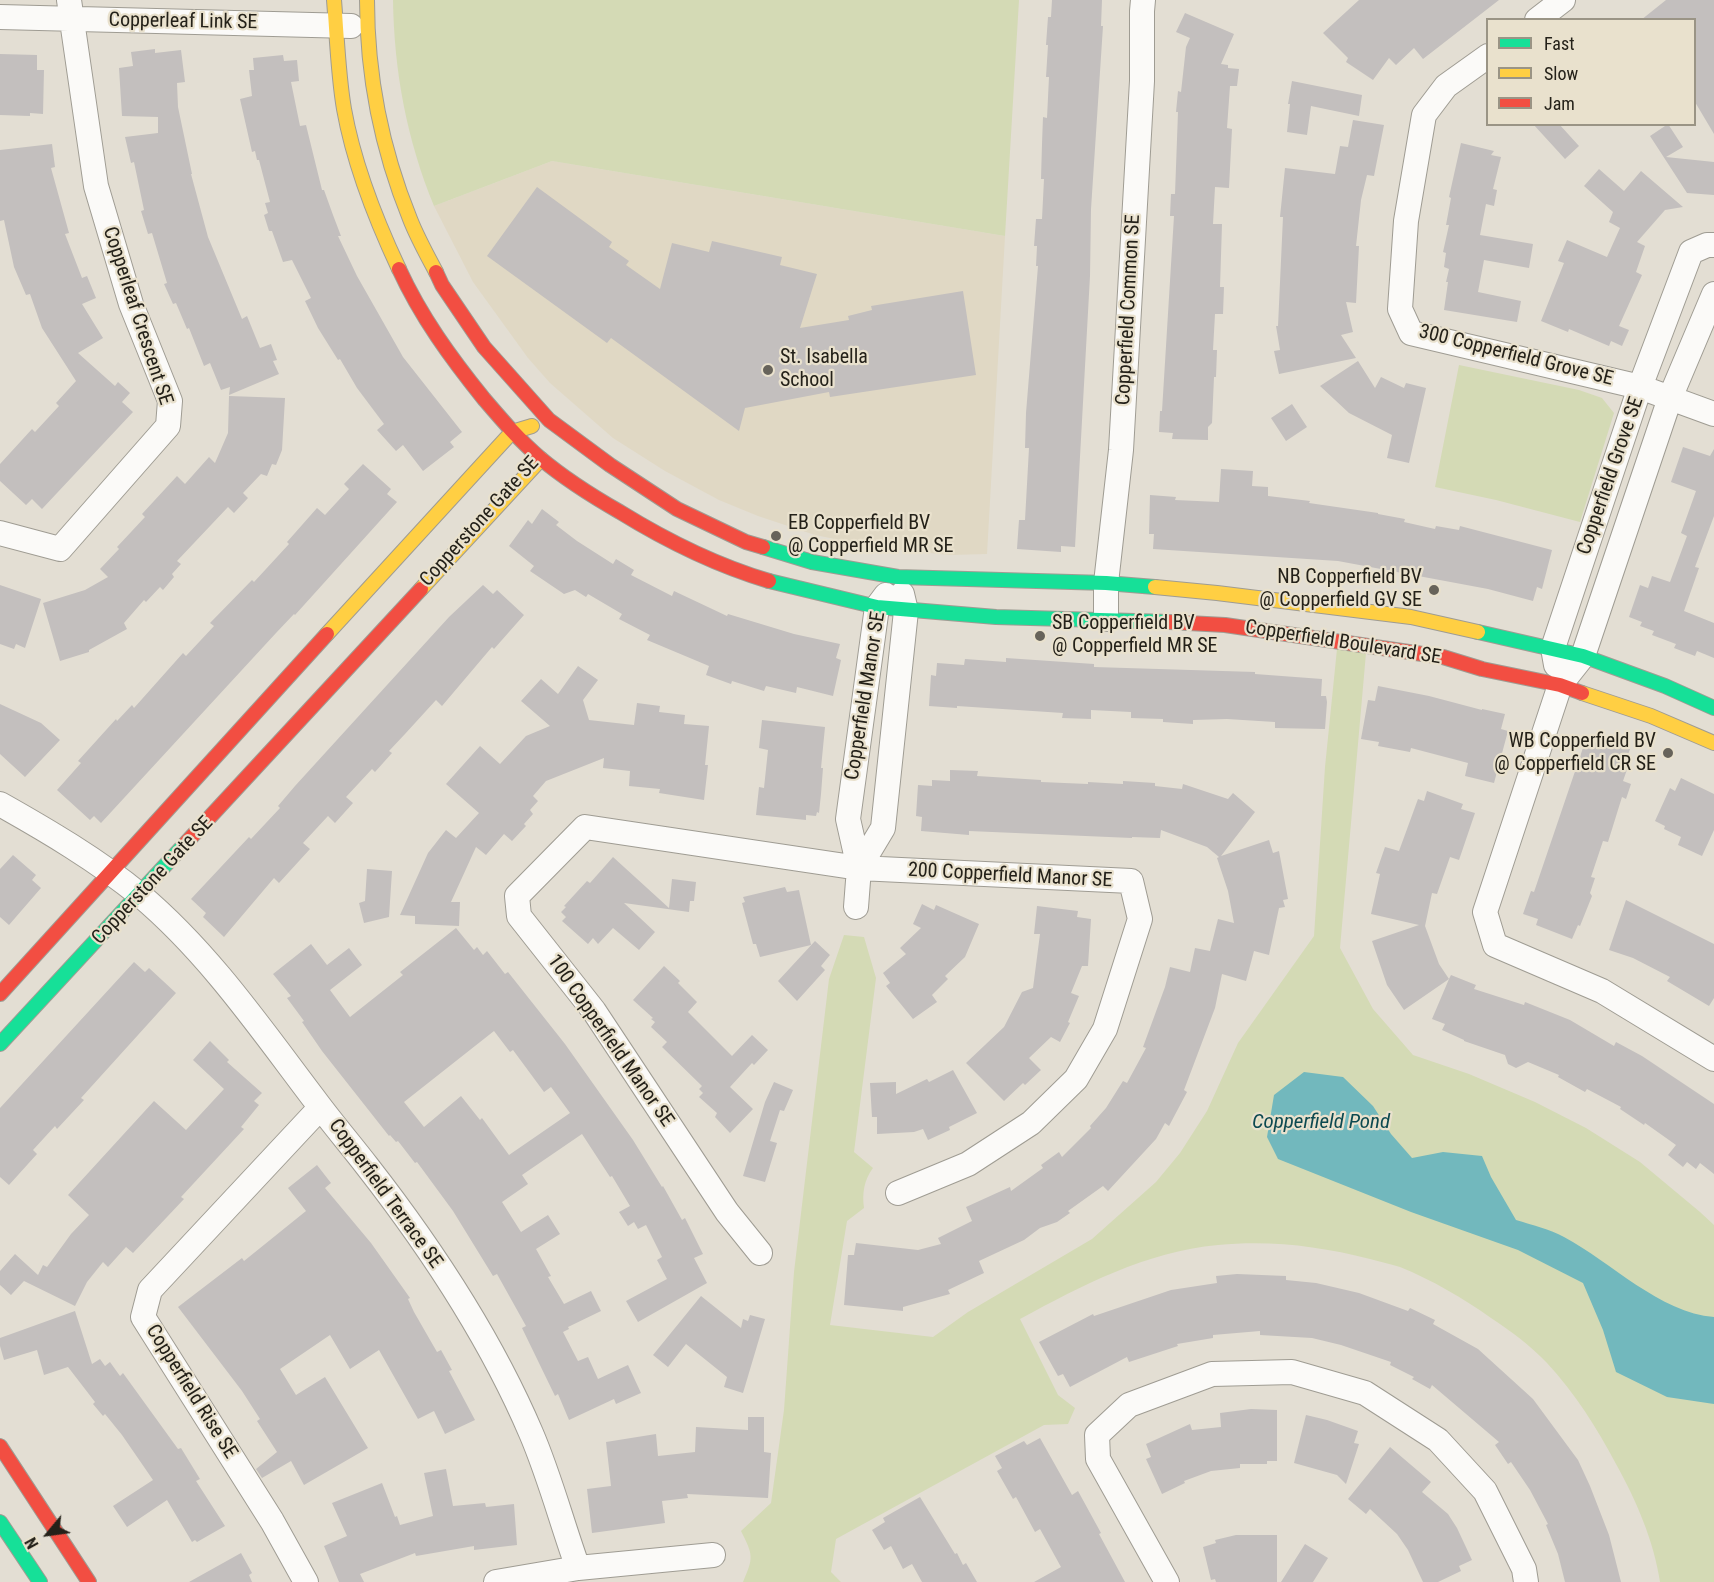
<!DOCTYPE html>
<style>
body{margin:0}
#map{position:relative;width:1714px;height:1582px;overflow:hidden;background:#e3ded3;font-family:"Roboto Condensed",sans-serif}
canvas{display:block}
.legend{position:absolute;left:1486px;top:18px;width:210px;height:108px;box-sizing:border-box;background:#e9e1cd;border:2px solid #9a9485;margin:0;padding:8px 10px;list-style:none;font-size:18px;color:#242119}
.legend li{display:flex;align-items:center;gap:12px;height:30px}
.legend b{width:30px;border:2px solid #9a9485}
.north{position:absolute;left:18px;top:1504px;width:60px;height:60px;-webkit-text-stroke:4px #e9e1cd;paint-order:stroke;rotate:241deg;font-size:16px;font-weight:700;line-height:24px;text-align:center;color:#242119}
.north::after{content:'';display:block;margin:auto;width:21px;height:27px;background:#242119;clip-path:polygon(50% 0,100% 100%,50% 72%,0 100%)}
</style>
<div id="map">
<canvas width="1714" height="1582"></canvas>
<ul class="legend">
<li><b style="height:8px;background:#16e098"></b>Fast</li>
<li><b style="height:8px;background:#ffcf43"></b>Slow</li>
<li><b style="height:8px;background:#f24e42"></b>Jam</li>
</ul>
<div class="north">N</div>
</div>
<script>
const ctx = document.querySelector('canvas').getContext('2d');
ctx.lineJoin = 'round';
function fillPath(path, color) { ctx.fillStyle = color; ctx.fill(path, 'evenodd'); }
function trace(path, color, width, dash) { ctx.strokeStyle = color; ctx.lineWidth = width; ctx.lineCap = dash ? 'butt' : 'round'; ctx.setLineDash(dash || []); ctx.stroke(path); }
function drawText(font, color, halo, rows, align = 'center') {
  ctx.font = font + ' "Roboto Condensed",sans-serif'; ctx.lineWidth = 4.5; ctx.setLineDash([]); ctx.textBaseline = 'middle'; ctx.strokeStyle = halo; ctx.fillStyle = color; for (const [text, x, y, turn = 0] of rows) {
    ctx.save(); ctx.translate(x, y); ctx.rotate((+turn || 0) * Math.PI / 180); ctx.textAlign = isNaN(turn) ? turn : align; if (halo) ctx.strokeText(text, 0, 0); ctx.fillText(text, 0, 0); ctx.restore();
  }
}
fillPath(new Path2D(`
 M552,161L1005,236L987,554L950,555L880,548L815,535L758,516L719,500L665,471L613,438L550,383L528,358L473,282L434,206Z`), '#e0d8c4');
fillPath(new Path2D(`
 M393,0H1019L1005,236L552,161L434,206C407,140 394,72 393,0Z
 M1459,365L1579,390L1602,398L1614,413L1580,522L1496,500L1435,487Z
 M1337,649L1366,653L1340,948L1373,1009L1413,1055L1469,1074L1535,1102L1586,1128L1640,1162L1700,1212L1714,1225V1582H1660C1654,1541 1636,1500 1616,1464C1597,1428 1575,1393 1547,1363C1531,1346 1511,1331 1491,1318C1463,1298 1432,1280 1400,1267C1391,1264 1380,1262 1370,1259C1319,1246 1270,1240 1218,1245C1145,1252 1083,1285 1020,1319L1058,1395L1075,1408L1068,1424L1044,1425L836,1539L831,1572L841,1582H743C754,1557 753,1555 741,1531L771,1503L784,1410L794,1272L829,979L844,935L864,937L876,978L854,1152L873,1168C864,1180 862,1193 864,1208L847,1221L830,1325L933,1337L968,1312L1092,1239L1156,1182L1180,1153L1207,1111L1238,1043L1314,936L1325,767Z`), '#d4dab5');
fillPath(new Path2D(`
 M1304,1072L1343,1077L1373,1106L1391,1134L1412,1158L1443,1152L1482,1156L1491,1177L1516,1220C1532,1225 1550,1229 1564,1237C1611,1262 1660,1313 1714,1317V1404L1667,1397L1616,1372L1603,1330L1583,1283L1518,1250L1411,1212L1278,1159L1267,1137L1274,1095Z`), '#72b8bd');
fillPath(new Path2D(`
 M1052,0H1102L1101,26H1103L1091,209L1090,276L1075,547L1061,546V552L1017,549L1019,520H1025L1029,448H1025L1026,413L1038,266H1036L1037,246H1034L1036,219H1042L1044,179H1041L1042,144L1043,117L1047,118L1049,77H1046L1048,45H1046L1048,17H1051Z
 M1359,0H1499L1423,59L1414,48L1396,65L1389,58L1373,80L1346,62L1348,58L1323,33Z
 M1666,0H1714V134L1695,102V20H1641Z
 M1185,13L1234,34L1221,64L1228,65V68L1239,69L1237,86H1230L1227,128L1232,129L1229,188L1215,187L1213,224H1222L1220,287H1224L1223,314H1215L1213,350H1217L1216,377H1214L1212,423L1208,427V440L1172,439L1173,433L1159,432L1160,411H1162L1174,216H1170L1171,194H1175L1178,112H1176L1178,91L1181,92L1186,47L1190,38L1176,32Z
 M155,49V53L181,50L185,82L177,83L178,107L192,174H191L208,237L242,319L247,316L260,348L271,344L277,360L273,361L279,374L229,395L230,387L221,390L210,363L204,366L189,328L187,329L176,303L173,304L164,284L167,283L152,233L148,234L141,211L144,210L134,162L131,163L125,137L158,133V117L122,116L119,68L133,66L131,52Z
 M0,54L37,55V70H44L43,114L30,113V116L0,115Z
 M283,55L284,61L297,60L299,81L291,82L300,126L306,125L322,190H324L333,215L341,236H338L357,276L403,357L462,432L450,442L454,447L423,471L403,445L396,451L377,430L384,424L357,388L340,359L338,360L318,328L305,301L311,298L292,260L283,262L272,231H269L264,215L268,213L265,203L270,202L259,160H257L255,151L252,152L240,99L252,96L249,70H254L253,58Z
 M1292,81L1362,95L1359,116L1311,106L1307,135L1287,132L1290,104H1288Z
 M1353,120L1384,125L1374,176L1367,175L1361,200L1356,246H1359L1356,303L1346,302L1353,332L1341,335L1356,358L1279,374L1274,351L1280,350L1276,326H1278L1283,217H1280L1285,168L1335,174L1340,146L1348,147Z
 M1533,124H1559L1579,146L1565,159Z
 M1668,124L1683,147L1666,157L1714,162V195L1687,193L1650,136Z
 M1461,143L1494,151L1491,155L1501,157L1493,189L1497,190L1494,206L1486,204L1480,235L1533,244L1529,268L1484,260L1478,292L1521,301L1517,322L1444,310L1448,282H1446L1449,269L1444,267L1446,253L1443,252L1449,225H1446L1451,198L1449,197Z
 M52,144L55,167L51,168L69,233L65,234L82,278L87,276L96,298L82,304L103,338L78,353L115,386L118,382L130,393L122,402L133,412L42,509L32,499L26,505L0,481V464L32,429L35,432L59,406L56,403L76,381L42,328L30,294L26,295L14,267L4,220L0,221V150Z
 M1599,169L1624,191L1641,171L1683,207L1665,210L1637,242L1645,246L1636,272L1642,275L1619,326L1629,330L1622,346L1611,341L1609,346L1569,329L1568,332L1541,321L1564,263L1558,261L1567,240L1607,257L1620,228L1609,222L1613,212L1584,186Z
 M537,187L612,242L609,247L629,261L626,265L660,289L672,243L709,252L712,241L782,257L780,265L817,274L800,328L849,320L848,316L872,310L871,306L963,291L976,375L830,397L829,392L745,408L739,431L611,338L607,343L487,256Z
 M1358,361L1375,388L1381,377L1404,388L1406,383L1426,388L1409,463L1387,458L1392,435L1349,413L1320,386Z
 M229,396L285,398L282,450L276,465L272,464L267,476L261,474L243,493L248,498L234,513L228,507L177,561L181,564L172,574L174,577L163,590L160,587L146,602L144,600L124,623L127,629L89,650V652L60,661L43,603L85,590L108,577L100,569L119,549L117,547L145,517L142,514L177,476L185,484L209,457L215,463L228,433Z
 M1292,404L1307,427L1286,441L1271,418Z
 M1683,447L1710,456L1714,449V516L1695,567L1699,568L1684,611L1714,623V658L1697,651L1695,656L1674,648L1676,644L1652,635L1654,631L1640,626L1642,622L1629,617L1640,585L1648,588L1652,576L1670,582L1687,536L1681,533L1696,491L1671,482Z
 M363,464L391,489L387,494L397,502L295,615L294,614L276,633L101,823L94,816L90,820L57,790L81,763L78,761L116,719L117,721L132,705L134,708L183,653L186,656L214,626L210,623L252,580L254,582L289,544L287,542L317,508L325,515L349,489L344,484Z
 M1221,469L1253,471L1252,486L1268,487V496L1310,501L1309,503L1378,513V514L1405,519L1404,522L1435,529L1436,526L1459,530L1460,526L1552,550L1542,589L1537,587L1533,601L1488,589L1338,561L1153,549L1154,534H1149L1150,495L1176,497L1175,500L1219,502Z
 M542,509L559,522L556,525L577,541L613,564L616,559L634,570L631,575L672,596L674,591L727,616L728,614L794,634L840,644L836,658L841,660L833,696L797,687L796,693L766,686L764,691L732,681L731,684L706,675L709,666L647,640L650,635L619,619L622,614L588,594L586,597L575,590L564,594L530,571L534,566L509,546L528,520L532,524Z
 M0,585L41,599L25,648L16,644L14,649L0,644Z
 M483,585L493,594L497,590L524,615L494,649L492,647L442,706L436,700L405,734L389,751L392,753L375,772L372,769L346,797L353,803L335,823L328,816L303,843L310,849L279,883L274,878L224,937L203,917L206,913L191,899L249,837L251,839L280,808L278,806L295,786L449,617Z
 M1006,658L1094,664V667L1255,672V674L1322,679L1321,696H1326L1327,702L1325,729L1275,728V722L1227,719L1193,720V724L1163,722V719L1131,718V712L1091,710V719L1062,718L1063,713L957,706V708L929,706L931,675L936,676L937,663L964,665L965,659L1006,662Z
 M578,666L598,680L583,700L589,720L634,725L637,703L660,706L659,712L685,715L684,724L709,726L705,765H708L704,800L659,793L660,789L629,786L630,771L603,768L604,758L546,781L533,796L538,801L530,810L533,814L524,824L526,826L512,841L504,834L486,855L476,847L451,902H460L459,926L415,924V916L400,915L428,853L446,830L456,838L479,813L446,784L480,746L500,764L526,736L550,726L521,701L541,679L558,694Z
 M1378,686L1429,696L1482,710V709L1505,714L1501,729L1508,731L1494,783L1465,776L1468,763L1411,748L1410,752L1378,746L1379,742L1361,739L1368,700L1375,701Z
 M0,704L41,723L60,740L25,777L0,754Z
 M762,720L825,727L821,768H823L821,794L819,813L817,812L816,816L806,815V820L756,815L759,787L764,788L768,750L759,748Z
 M1586,739L1599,744L1601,739L1630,749L1626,760L1630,761L1623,781L1631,784L1626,799L1622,797L1608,842L1603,841L1591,877L1595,878L1590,893L1592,896L1580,926L1578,925L1572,939L1536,925L1538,919L1523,914L1531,891L1534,892Z
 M950,770L978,771L977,776L1041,780V782L1088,784V782L1123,784V781L1155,783V786L1182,789L1183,784L1228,799L1233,793L1255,812L1221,856L1269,840L1273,853L1279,851L1288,899L1283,900L1285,907L1279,908L1269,955L1254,951L1246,981L1222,974L1215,1008L1184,1090L1187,1092L1169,1126L1165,1123L1156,1139L1108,1191L1103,1186L1068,1211L1070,1213L1057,1222L1040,1228L1024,1240L979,1261L984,1273L948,1290L950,1294L903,1307V1311L844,1305L848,1255H854L856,1243L918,1250L941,1244L938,1238L972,1221L966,1207L1010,1187L1011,1191L1043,1168L1041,1165L1059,1152L1062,1157L1091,1128L1090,1126L1106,1108L1123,1081L1127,1083L1146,1048L1143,1047L1165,987L1170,967L1190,972L1195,948L1210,951L1218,919L1234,923L1228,891L1217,858L1219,857L1207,847L1161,830L1160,838L1132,837V838L969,831V835L921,831L922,817L916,816L918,785L932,786V780L950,781Z
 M1681,778L1714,794V830L1702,856L1678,845L1681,837L1664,829L1665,826L1655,821L1670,788L1675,791Z
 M1427,791L1463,804L1461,809L1475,813L1459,860L1450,857L1437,894L1432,893L1425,926L1439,964L1449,979L1451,975L1476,985L1474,989L1524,1005L1525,1002L1570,1020L1614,1046L1616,1042L1642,1056L1714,1104V1174L1700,1163L1696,1169L1687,1162L1683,1167L1668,1155L1676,1145L1645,1123L1644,1125L1620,1109L1621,1107L1587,1089L1585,1092L1558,1077L1559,1075L1528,1062L1516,1068L1508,1064L1505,1055L1464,1041V1040L1442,1030L1445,1024L1432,1019L1449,979L1404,1010L1387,985L1372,941L1419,925L1371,914L1380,874L1376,873L1385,847L1399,851L1418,799L1424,801Z
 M13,855L36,875L32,880L41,888L9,925L0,917V869Z
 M613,857L669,908L672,879L696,882L694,901H690L689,912L624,903L655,932L639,950L613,928L598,944L593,938L588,944L562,921L566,917L561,912L566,907L564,906L587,881L590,883Z
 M367,869L392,871L389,917L364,923L359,903L365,901Z
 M785,887L787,892L799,890L811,945L760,957L756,944H753L742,903L745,902L743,897Z
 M1626,900L1714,944V998L1709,1006L1667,981L1670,977L1633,958L1609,950Z
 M922,904L934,910L936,905L979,924L965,957L945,976L948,979L932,995L937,1002L913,1019L886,986L890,983L883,973L906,954L900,948L921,928L913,924Z
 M1037,906L1078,911L1077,917L1091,919L1088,966H1082L1071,993L1079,996L1068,1022L1070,1023L1060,1042L1051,1037L1029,1058L1041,1070L1025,1085L1023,1083L1004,1101L966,1063L1004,1027L1022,992L1033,988L1040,934H1034Z
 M456,928L474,950L477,947L483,955L487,951L505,974L508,972L565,1044L633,1140L662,1187L663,1186L682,1220L685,1218L703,1254L694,1258L707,1283L638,1322L626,1301L667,1279L657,1260L662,1257L646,1225L638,1229L634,1222L628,1226L619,1212L630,1206L612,1176L610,1177L582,1134L522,1175L528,1184L502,1202L521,1232L548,1215L560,1234L536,1249L551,1276L548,1277L564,1304L591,1291L601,1311L568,1327L569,1329L563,1332L578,1361L588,1357L598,1379L628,1365L641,1393L616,1404L614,1399L569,1420L558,1394L555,1396L522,1328L526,1326L497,1274L493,1276L453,1211L417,1162L415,1163L398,1141L396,1142L390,1135L389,1136L322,1051L302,1022L304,1021L287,998L291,996L273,974L311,944L327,965L349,948L362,965L330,990L350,1017L403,975L400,972ZM494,1031L510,1052L513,1050L544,1092L551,1087L570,1113L509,1155L482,1118L480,1120L461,1096L424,1127L404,1102Z
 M815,941L830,955L821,966L825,970L797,1001L778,981Z
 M134,962L145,972L149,968L176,993L81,1098L84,1100L57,1129L55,1126L33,1150L37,1154L9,1185L0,1177V1108Z
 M664,966L680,981L678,983L697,1002L688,1012L732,1056L752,1035L768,1050L754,1065L752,1063L730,1087L753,1109L730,1133L715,1117L717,1113L699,1097L703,1093L699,1089L702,1086L662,1047L667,1042L651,1027L655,1022L651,1019L653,1018L633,1000Z
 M210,1041L229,1060L227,1062L262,1093L254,1101L259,1105L241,1127L244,1129L181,1197L184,1199L133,1253L126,1247L108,1267L103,1262L87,1282L75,1306L24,1281L11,1295L0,1285V1271L15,1254L38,1275L43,1265L47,1267L71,1234L89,1215L68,1195L154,1101L186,1130L224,1089L193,1060Z
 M953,1070L977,1113L949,1127L950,1130L928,1140L923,1129L914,1132L877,1134V1117H872L870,1083L896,1082V1094L927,1079L929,1082Z
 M774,1082L793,1090L784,1111L780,1110L770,1141L777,1143L765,1182L743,1176L765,1102Z
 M317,1165L331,1183L325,1188L371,1243L410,1298L408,1299L414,1312L437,1352L441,1350L452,1370L449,1371L475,1420L445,1434L434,1411L418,1419L379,1350L350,1369L330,1335L280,1369L296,1395L325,1377L368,1448L304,1485L291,1461L262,1478L256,1469L277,1452L257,1421L260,1419L242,1391L178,1307L242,1258L244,1261L306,1211L288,1188Z
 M1237,1274L1286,1276V1280L1316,1283L1359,1293L1408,1311L1410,1308L1435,1320L1433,1324L1478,1349L1533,1399L1578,1460L1590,1486L1609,1535L1621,1582H1565L1558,1554L1546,1525L1548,1524L1530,1490L1511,1462L1508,1464L1495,1445L1499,1442L1432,1385L1430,1389L1412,1379L1414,1377L1390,1365L1391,1362L1341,1345L1312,1338L1260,1335V1331L1213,1335V1338L1177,1344L1178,1346L1129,1362L1127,1357L1070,1387L1063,1374L1058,1376L1039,1342L1093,1314L1094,1316L1171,1290L1217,1283L1216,1276Z
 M701,1296L741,1328L743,1319L748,1321L750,1315L765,1319L743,1393L724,1387L727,1377L686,1344L668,1367L653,1355Z
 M75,1311L92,1364L100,1359L105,1366L110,1362L120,1376L123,1373L178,1449L181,1448L200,1479L196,1481L225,1526L197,1542L195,1540L192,1542L167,1500L127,1527L113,1506L153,1480L122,1435L105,1414L103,1416L93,1404L95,1402L68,1367L44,1375L37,1350L4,1360L0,1346V1338Z
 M1251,1409L1277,1410V1461H1267V1464H1240V1468L1211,1471L1184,1481L1185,1483L1162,1494L1146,1459L1151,1457L1146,1444L1190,1424L1192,1430L1221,1427L1220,1413Z
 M1306,1415L1327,1420L1358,1431L1354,1443L1359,1444L1346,1484L1337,1475L1294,1463Z
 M748,1417H764V1452L771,1453L768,1498L687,1494L688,1498L662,1501L665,1523L592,1533L587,1489L611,1486L606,1442L656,1434L658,1456L695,1452L696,1427L748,1430Z
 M1040,1438L1072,1495L1078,1491L1101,1533L1099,1534L1125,1582H1034L1061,1567L1040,1529L1035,1532L1016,1497L1013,1499L997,1471L1002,1468L995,1456L1024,1441L1027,1445Z
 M1390,1447L1431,1482L1422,1492L1448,1514L1457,1528L1472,1560L1459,1566L1461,1571L1438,1582H1423L1408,1550L1397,1534L1370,1509L1366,1514L1348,1499Z
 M446,1469L453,1506L485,1503L486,1507L514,1504L517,1545L474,1550V1546L416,1556L415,1553L360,1574L364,1582H339L324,1546L347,1536L332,1503L382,1483L395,1517L397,1516L400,1525L433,1516L424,1473Z
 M920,1497L955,1554L957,1553L963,1565L966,1563L977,1582H922L912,1564L903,1569L891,1546L884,1550L872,1530L885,1522L883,1518Z
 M1236,1535H1277V1582H1216L1215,1579L1211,1580L1203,1547L1216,1543L1215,1540Z
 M1305,1544L1328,1558L1313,1582H1281Z
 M241,1553L252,1573L249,1575L252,1582H189Z`), '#c3bfbe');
const street = new Path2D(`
 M0,17L351,26
 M1537,20L1563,0
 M1488,56L1446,86L1424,115L1406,221L1400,309L1411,333L1640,387L1714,414
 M1714,294L1670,398L1583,656L1560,685L1485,912L1495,945L1602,991L1714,1059
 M0,533L60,549L168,426L170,401L131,304L96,186L69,0
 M1106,619V583L1121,450L1142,81V11L1143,0
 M1556,665L1553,648L1640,387L1691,252L1707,245H1714
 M0,804C48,831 97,860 140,895C209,953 261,1029 315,1100C332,1123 350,1144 367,1166C431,1248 490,1337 531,1433C550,1477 562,1524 578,1568
 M859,868L883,828L906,611L902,594
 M856,907L859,868L848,819L877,607L886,595
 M760,1253L727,1212L594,1011L519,916L517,896L585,827L859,868L1131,881L1140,919L1105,1029L1076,1079L1031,1123L968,1164L898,1193
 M306,1582L272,1521L143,1317L150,1290L320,1108
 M496,1582L578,1568L713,1555
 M1167,1582L1098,1459L1097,1435L1129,1405L1212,1374L1292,1372L1365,1393L1438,1440L1485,1491L1524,1569L1526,1582`);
const fast = new Path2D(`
 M763,547L812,562L898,577L1106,583L1155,587
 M769,581L877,607L996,617L1169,622
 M1478,632L1583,656L1665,686L1714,708
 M0,1044L184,845
 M0,1522L40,1582`);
const slow = new Path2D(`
 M334,0C337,36 338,74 344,109C354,165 375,218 399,269
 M367,0C367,74 382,150 410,219C417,237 427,255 436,272
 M1155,587L1217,593L1411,617L1478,632
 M421,589L541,459
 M327,634L512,432L532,426
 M1582,693L1651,716L1714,743`);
const jam = new Path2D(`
 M399,269C421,317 451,358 484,399C502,420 519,440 540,458C565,479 592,496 620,512C667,541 715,565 769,581
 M436,272L442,285L484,347L549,420L610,465L677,509L746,542L763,547
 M1169,622L1225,625L1443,657L1482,669L1560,685L1582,693
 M184,845L421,589
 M0,994L327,634
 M0,1446L89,1582`);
trace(street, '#9f9c93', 26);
trace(fast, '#9f9c93', 16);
trace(slow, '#9f9c93', 16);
trace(jam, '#9f9c93', 16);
trace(street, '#fbfaf8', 24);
trace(fast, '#16e098', 14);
trace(slow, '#ffcf43', 14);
trace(jam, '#f24e42', 14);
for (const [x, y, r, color] of [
 [768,370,6,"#67635a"],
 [776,536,6,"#67635a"],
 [1434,590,6,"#67635a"],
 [1040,636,6,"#67635a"],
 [1668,753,6,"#67635a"]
]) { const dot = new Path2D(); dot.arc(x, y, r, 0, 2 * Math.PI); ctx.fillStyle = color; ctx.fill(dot); trace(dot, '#e9e1cd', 2); }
drawText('20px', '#242119', '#e9e1cd', [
 ["Copperleaf Link SE",183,22,1],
 ["Copperfield Common SE",1129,310,-87],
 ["Copperleaf Crescent SE",137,316,72],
 ["300 Copperfield Grove SE",1516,356,14],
 ["Copperfield Grove SE",1611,476,-71],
 ["Copperstone Gate SE",480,522,-48],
 ["Copperfield Boulevard SE",1343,643,9],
 ["Copperfield Manor SE",866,696,-81],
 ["200 Copperfield Manor SE",1010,876,3],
 ["Copperstone Gate SE",153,881,-47],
 ["100 Copperfield Manor SE",610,1041,55],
 ["Copperfield Terrace SE",385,1194,54],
 ["Copperfield Rise SE",191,1392,58]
]);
drawText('20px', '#242119', '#e9e1cd', [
 ["St. Isabella",780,358],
 ["School",780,381],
 ["EB Copperfield BV",788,524],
 ["@ Copperfield MR SE",788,547],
 ["NB Copperfield BV",1422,578,"right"],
 ["@ Copperfield GV SE",1422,601,"right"],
 ["SB Copperfield BV",1052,624],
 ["@ Copperfield MR SE",1052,647],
 ["WB Copperfield BV",1656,742,"right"],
 ["@ Copperfield CR SE",1656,765,"right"]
], 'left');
drawText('italic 21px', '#0c4950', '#e9e1cd', [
 ["Copperfield Pond",1321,1123]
]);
</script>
